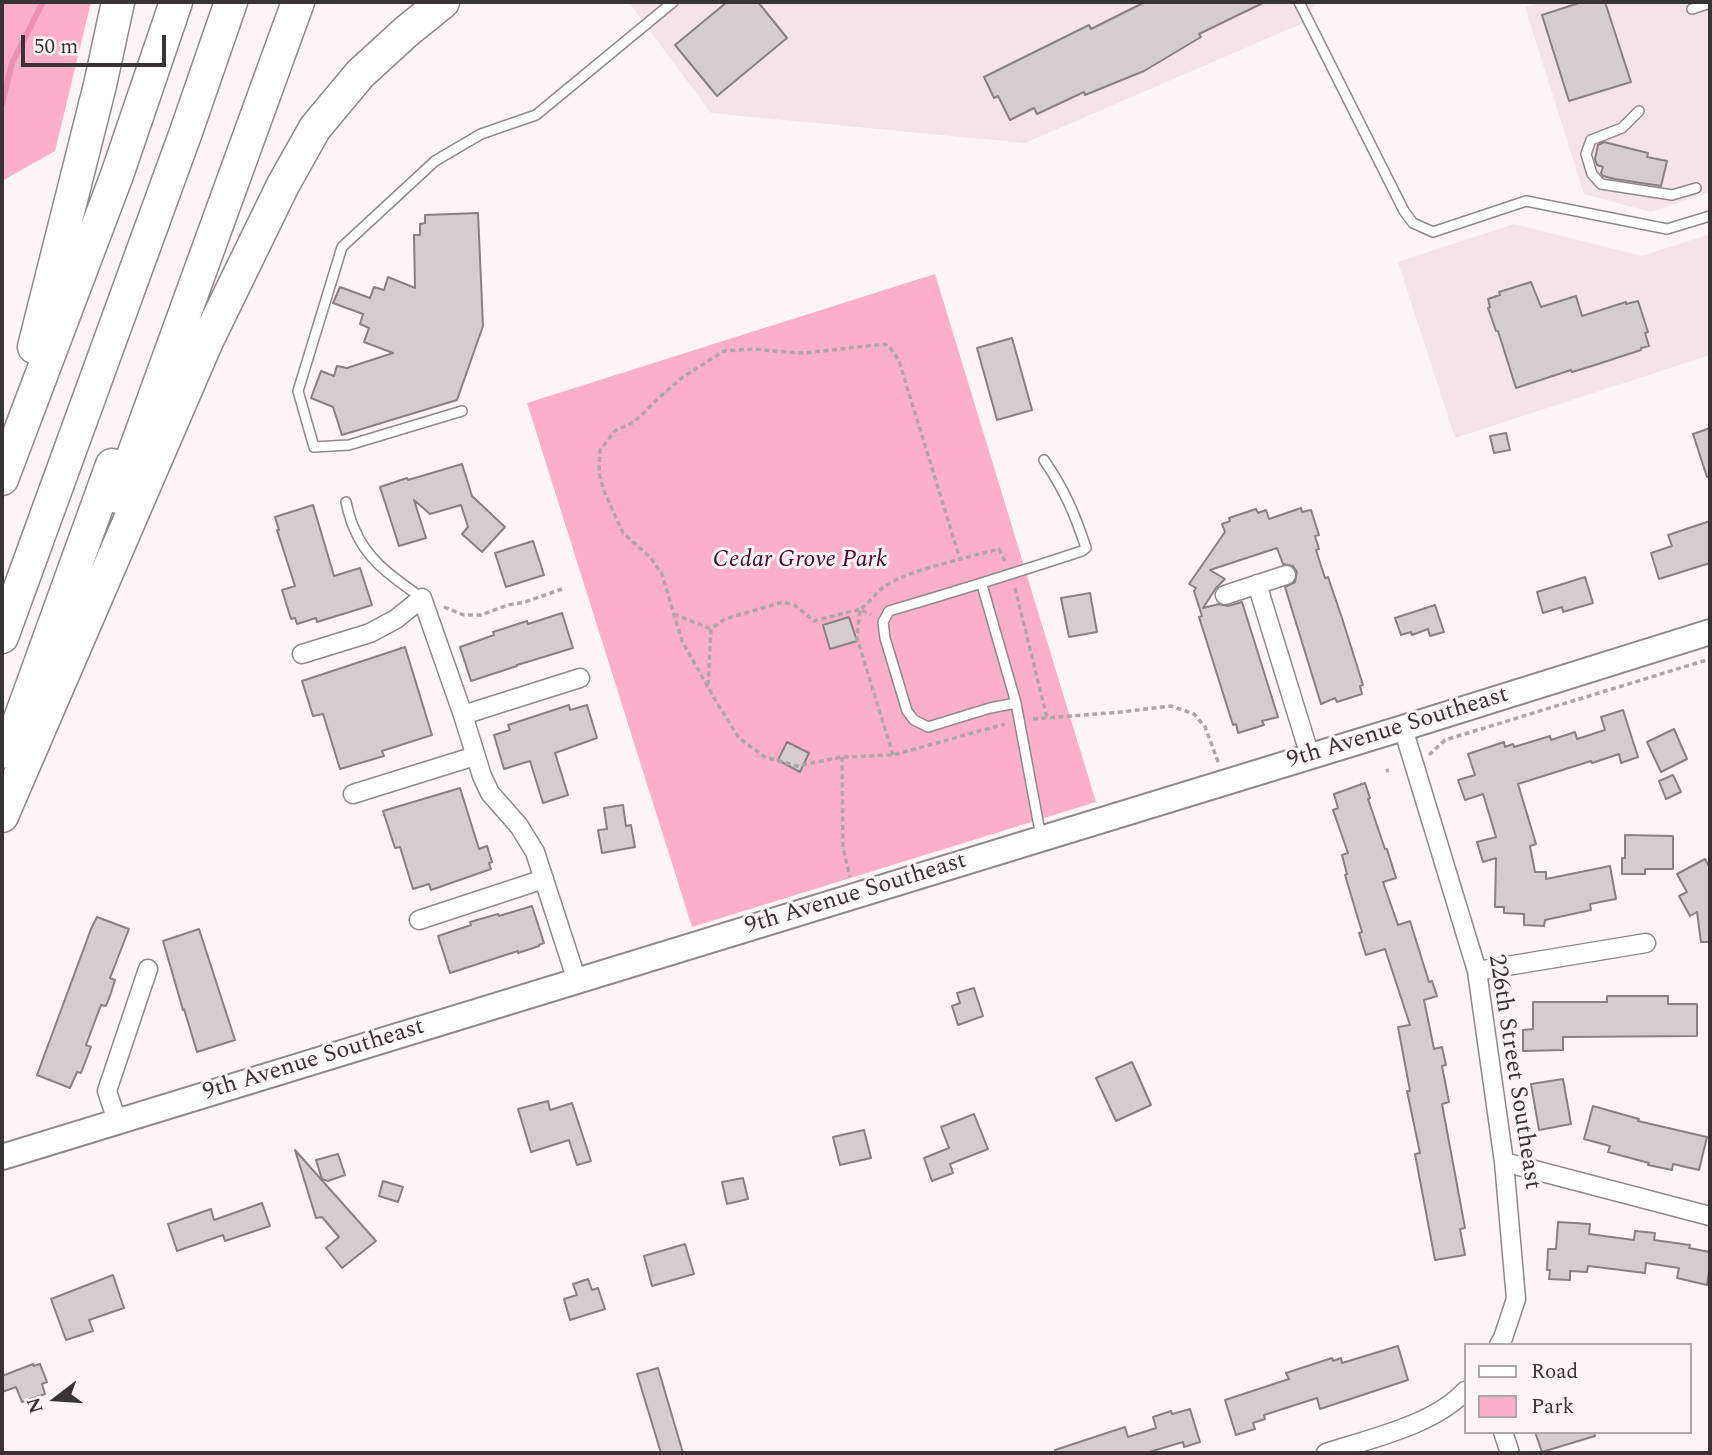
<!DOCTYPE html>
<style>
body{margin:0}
#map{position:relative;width:1712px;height:1455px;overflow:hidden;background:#fdf4f7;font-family:Spectral,serif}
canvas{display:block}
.frame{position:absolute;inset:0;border:4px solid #383435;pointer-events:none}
.legend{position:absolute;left:1464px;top:1343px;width:228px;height:91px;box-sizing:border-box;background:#fdf4f7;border:2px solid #aea7a9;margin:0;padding:9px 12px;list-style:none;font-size:21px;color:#383435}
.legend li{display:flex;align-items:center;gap:14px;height:35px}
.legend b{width:35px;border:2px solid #aea7a9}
.north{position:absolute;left:21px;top:1364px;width:70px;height:70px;-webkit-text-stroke:5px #fdf4f7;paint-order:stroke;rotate:253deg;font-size:19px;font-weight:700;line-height:28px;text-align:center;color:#383435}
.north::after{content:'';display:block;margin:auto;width:24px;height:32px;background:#383435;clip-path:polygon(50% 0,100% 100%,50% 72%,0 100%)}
.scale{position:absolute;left:21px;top:35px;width:145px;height:32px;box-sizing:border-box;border:4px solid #383435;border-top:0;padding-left:9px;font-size:21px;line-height:24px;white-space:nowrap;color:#383435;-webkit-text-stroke:5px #fdf4f7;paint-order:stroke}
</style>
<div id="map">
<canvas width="1712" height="1455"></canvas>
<div class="frame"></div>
<ul class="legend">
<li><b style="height:9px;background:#fff"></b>Road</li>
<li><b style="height:19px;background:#fcaeca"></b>Park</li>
</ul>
<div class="north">N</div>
<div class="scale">50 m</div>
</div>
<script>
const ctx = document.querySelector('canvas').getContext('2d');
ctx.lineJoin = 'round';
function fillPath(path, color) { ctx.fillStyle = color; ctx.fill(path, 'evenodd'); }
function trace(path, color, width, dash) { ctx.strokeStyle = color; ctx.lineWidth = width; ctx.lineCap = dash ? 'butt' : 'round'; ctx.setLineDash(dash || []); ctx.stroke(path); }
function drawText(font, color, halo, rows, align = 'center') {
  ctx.font = font + ' Spectral,serif'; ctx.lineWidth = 6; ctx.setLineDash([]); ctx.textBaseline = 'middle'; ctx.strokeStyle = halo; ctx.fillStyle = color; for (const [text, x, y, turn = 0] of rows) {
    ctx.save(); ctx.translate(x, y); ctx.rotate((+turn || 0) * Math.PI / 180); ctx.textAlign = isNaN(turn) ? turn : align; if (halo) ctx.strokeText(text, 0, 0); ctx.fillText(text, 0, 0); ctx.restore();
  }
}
fillPath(new Path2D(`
 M632,2H1317L1303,23L1025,143L711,113L630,4Z
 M1540,2H1710V192L1651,212L1584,194L1525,7Z
 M1514,224L1642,256L1710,234V355L1455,438L1398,262Z`), '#f4e3e8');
fillPath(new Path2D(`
 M2,2H91L55,151L2,181Z
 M935,274L1096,802L692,927L527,403Z`), '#fcaeca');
trace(new Path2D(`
 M2,104L12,63L43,2`), '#ee8eb2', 6);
const building = new Path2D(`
 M727,2H758L787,38L717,96L675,45Z
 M1145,2H1265L1199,34L1201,37L1144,71L1085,95L1084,92L1037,114L1034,108L1010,120L998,96L994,98L984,77L1089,25L1091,29Z
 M1582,2H1605L1631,82L1569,101L1542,15Z
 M1604,142L1648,153L1647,157L1667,161L1661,186L1615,179L1603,176L1601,173L1603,167L1597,165L1595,159L1598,145Z
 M478,213L483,326L457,400L342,435L333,407L311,398L321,371L334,376L337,366L347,368L393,353L364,342L369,328L360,324L363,314L333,303L340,287L370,298L374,287L384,290L388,277L415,288L414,235H420V224L425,223V215Z
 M1531,282L1541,307L1576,296L1582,316L1626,302V304L1638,301L1648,332L1645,333L1649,346L1641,348V350L1595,365L1572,372L1571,370L1516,388L1498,331H1496L1488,308L1490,307L1488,299L1500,295L1499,292Z
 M1012,338L1032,410L997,420L977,348Z
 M1710,428V476L1707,477L1693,434Z
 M1506,433L1510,450L1494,453L1490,436Z
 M462,464L472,496L505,527L482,552L462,534L468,527L461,505L430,514L414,500L426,538L399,546L380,487L407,478L408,480Z
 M313,505L334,576L360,568L372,605L317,622L316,618L297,624L295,618L291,619L282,590L295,586L277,530H279L275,517Z
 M1301,508L1302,512L1311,510L1319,535L1315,536L1319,549L1316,550L1325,578L1328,577L1342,618L1363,685L1360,686L1362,694L1337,702L1335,698L1321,704L1285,587L1295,582L1297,572L1293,566L1283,564L1277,548L1210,570L1225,579L1216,588L1203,608L1219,604L1228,606L1242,602L1278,717L1262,721L1264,725L1238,733L1236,724L1233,725L1199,617L1202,616L1194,591L1196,588L1189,584L1225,532L1222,524L1230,521L1229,518L1256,509L1258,513L1266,510L1269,519Z
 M1710,521V563L1659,579L1651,553L1672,546L1668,535Z
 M533,541L544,575L506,587L495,553Z
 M1585,577L1593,603L1563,612L1562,607L1543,613L1537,592Z
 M1090,593L1097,632L1069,637L1061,598Z
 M1435,605L1444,632L1430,636L1428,629L1412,635L1411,632L1401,635L1395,618Z
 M562,613L573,648L517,665V666L471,681L460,647L494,635L493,632L527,621L528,624Z
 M849,617L857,641L830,649L823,625Z
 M405,647L432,735L382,751L384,756L340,769L323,714L313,716L302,681Z
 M569,705L570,710L587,705L597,738L555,753L568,795L543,803L530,761L504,769L494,735L510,730L508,725Z
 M1623,710L1638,757L1621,763L1619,754L1592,763L1591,761L1518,784L1536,844L1530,846L1535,872H1546V879L1610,866L1616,899L1590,904L1591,910L1545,920L1544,926L1524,925V914L1504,913V907H1495L1496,858L1483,862L1477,842L1496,837L1483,794L1465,800L1458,780L1475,775L1468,754L1504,742L1505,747L1513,744L1514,747L1550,736L1551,740L1575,732L1577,739L1605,730L1601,717Z
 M1674,729L1687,759L1661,772L1647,742Z
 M787,742L809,753L800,772L778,760Z
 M1673,775L1681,792L1666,799L1659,781Z
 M1365,783L1370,798L1368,799L1385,849H1387L1396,878L1383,882L1398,925L1410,921L1429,982L1432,981L1437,996L1424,1000L1434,1049L1442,1047L1446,1065L1442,1066L1449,1102L1442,1104L1465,1228L1460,1229L1465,1255L1435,1260L1415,1154L1420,1153L1407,1091H1410L1398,1027L1410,1025L1385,949L1366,955L1359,933L1362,932L1345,875L1347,874L1342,855L1348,853L1333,810L1338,808L1334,794Z
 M460,788L479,849L487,846L492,862L489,863L491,869L431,890L429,884L413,889L400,847L395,848L383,811Z
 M623,805L626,826L631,825L635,847L602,853L598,830L607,829L604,808Z
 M1625,835L1673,836V869H1645V874H1622V858H1625Z
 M1705,859L1710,868V942H1701L1697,912L1690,916L1679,896L1687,892L1677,874Z
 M532,906L544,943L539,945V946L518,953V951L450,973L438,936L471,925L470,922L498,914L499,916Z
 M97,917L129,929L110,978L115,980L111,993L106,1006L101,1005L86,1045L91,1047L81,1073L77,1072L70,1088L37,1075L91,929Z
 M199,929L235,1040L197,1052L184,1009L183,1010L163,941Z
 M974,988L983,1016L958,1025L952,1006L960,1003L957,993Z
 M1607,996H1668V1004H1697V1036L1563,1037V1050L1523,1051V1030L1533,1029V1002H1607Z
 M1132,1062L1151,1105L1116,1121L1096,1078Z
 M1563,1079L1571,1124L1539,1130L1531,1084Z
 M548,1101L550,1110L572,1103L591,1161L577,1165L569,1140L531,1152L518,1109Z
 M1593,1106L1639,1119L1638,1121L1707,1137L1699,1170L1673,1164L1672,1170L1648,1165L1649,1163L1608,1152L1610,1146L1584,1139Z
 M974,1114L988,1149L950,1164L953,1173L932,1181L924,1158L949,1148L941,1127Z
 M864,1130L871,1158L840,1165L833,1137Z
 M295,1150L376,1241L342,1268L326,1248L339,1237L322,1217L316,1218Z
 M338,1154L345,1175L328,1181L322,1179L316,1160Z
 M743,1178L748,1199L727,1204L722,1182Z
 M383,1181L403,1187L398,1202L379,1196Z
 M262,1203L270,1226L225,1241L223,1235L177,1251L168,1224L211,1209L214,1220Z
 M1558,1222L1590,1224L1589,1234L1634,1240L1635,1231L1655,1233L1654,1240L1690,1245L1689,1248L1710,1252V1266L1707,1285L1677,1278L1679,1268L1646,1263L1645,1273L1588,1266L1587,1272L1570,1271V1280L1549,1279L1550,1270H1547L1548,1249H1556Z
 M685,1244L694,1274L652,1286L644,1256Z
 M113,1275L124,1308L89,1320L93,1331L66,1340L51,1299Z
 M588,1279L592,1290L598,1288L605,1309L570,1320L564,1299L577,1295L573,1284Z
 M1398,1346L1408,1380L1320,1409L1317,1398L1264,1415L1265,1419L1253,1423L1255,1429L1236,1435L1225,1400L1289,1379L1286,1373L1332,1358L1333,1361L1341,1358L1342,1363Z
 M33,1364L34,1366L40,1364L47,1382L42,1384L45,1394L22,1402L16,1387L2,1392V1376Z
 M658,1368L683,1453H661L637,1374Z
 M1190,1409L1200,1442L1184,1447L1183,1442L1146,1453H1055V1450L1125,1427L1128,1437L1156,1428L1153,1417L1171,1411L1172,1414Z
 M1535,1432H1594L1595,1436L1542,1452Z`);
fillPath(building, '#d5cccf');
trace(building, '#888083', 2);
const service = new Path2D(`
 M1299,2L1404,211L1413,223L1433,232L1526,201L1667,229L1710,216
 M1692,9L1710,3
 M1639,111L1622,128L1591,140L1586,154L1592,174L1601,184L1672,195L1696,188
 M462,411L349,445L314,447L298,391L342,247L435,161L481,134L536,115L673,2
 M346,502C348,510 350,520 354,528C367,561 394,578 422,598
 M982,585L1016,703L1041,837
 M1016,703L990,708L928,727L914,720L907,711L885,638L883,622L889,611C954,592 1018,572 1082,551L1086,548C1075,514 1064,489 1044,460`);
const minor = new Path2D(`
 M1257,584L1310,756
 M1225,595L1286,575
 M302,654L370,633L396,619L422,598L463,715L482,776L490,793L519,826L535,852L577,981
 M463,715L580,678
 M1403,728L1477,971L1504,1162L1516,1299L1503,1338L1499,1345
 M353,794L475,756
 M419,920L544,879
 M1477,971L1646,943
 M117,1121L107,1091L148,969
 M1504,1162L1710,1216
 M1503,1432L1510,1453
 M1326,1453C1369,1439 1434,1425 1465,1391`);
const secondary = new Path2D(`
 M2,1157L1403,728L1710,632`);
const motorway = new Path2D(`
 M34,347L100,85L118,2
 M2,479L117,175L176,2
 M118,497L298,2
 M2,637L186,132L231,2
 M8,752L112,465
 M2,816L207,341L283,185L315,128L360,74L407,31L443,2`);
trace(service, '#90888b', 12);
trace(minor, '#90888b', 21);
trace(secondary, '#90888b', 28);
trace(motorway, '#90888b', 35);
trace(new Path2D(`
 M1005,561L999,549L960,559L899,361L891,349L885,344L805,353L786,352L754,349L724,351L683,377L663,394L634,422L615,431L600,450L599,473L604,491L623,533L650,557L662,574L682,641L717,703L739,738L765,757L797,766L842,757L893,755L1005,724
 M1015,588L1047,718
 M444,607L464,615H481L508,605L525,602L562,589
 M674,614L711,629
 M708,685L711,629L725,619L783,602L796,606L814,621L860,609L871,615
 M1033,719L1121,712L1171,706L1194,714L1205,727L1219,764
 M893,755L857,638L860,609C870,603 876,592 885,586C907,572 936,566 960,559
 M1429,755L1445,740L1710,659
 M842,757L843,848L850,877
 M1386,771L1389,770`), '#ada6a8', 3.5, [5, 3.5]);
trace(service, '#fff', 9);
trace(minor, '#fff', 18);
trace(secondary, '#fff', 24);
trace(motorway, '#fff', 32);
drawText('italic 24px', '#56002e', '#fdf4f7', [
 ["Cedar Grove Park",800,561]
]);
drawText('24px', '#383435', '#fdf4f7', [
 ["9th Avenue Southeast",1398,729,-17],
 ["9th Avenue Southeast",856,895,-17],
 ["9th Avenue Southeast",314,1061,-17],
 ["226th Street Southeast",1513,1072,81]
]);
</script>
